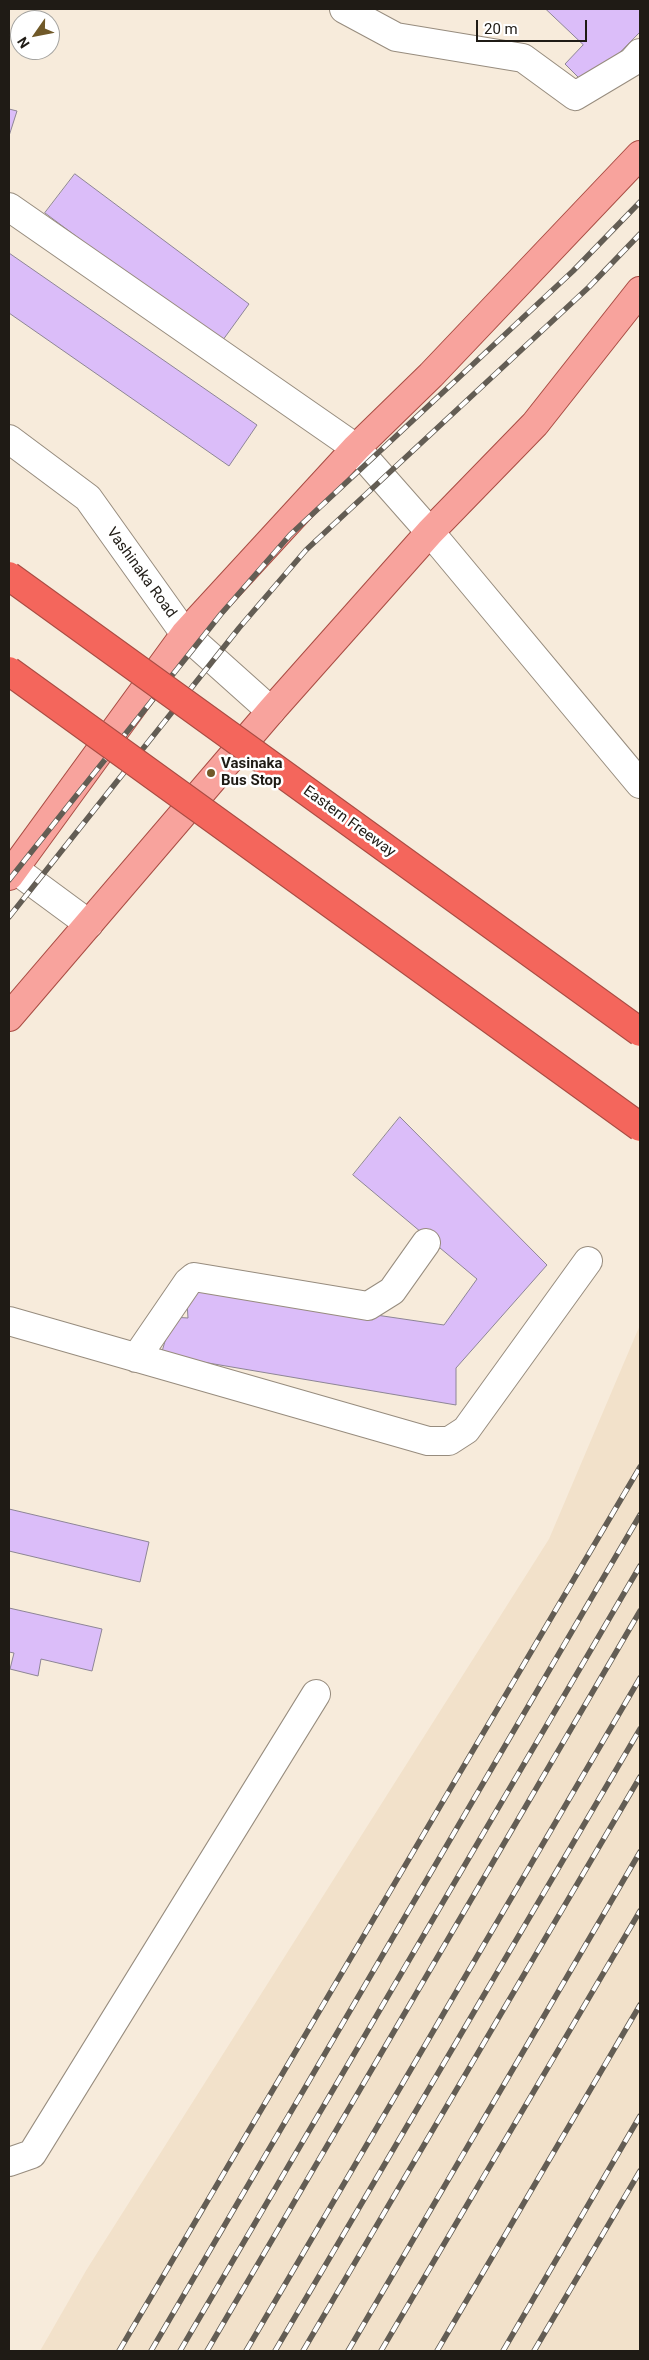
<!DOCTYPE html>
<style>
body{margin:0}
#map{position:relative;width:649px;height:2360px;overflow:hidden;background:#f7ebdb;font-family:Roboto,sans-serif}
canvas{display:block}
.frame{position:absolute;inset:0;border:10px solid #1f1b15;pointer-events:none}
.north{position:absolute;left:10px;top:10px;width:50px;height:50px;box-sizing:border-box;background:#fff;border:1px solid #a5a4a1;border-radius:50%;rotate:237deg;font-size:14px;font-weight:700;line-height:20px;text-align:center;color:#1f1b15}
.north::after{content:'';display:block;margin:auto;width:18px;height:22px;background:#705929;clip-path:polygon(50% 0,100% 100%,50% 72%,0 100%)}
.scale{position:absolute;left:476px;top:20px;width:111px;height:22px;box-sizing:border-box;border:2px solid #1f1b15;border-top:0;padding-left:6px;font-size:15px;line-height:18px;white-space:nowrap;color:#1f1b15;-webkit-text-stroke:4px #fff;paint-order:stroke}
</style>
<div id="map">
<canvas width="649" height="2360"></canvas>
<div class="frame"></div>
<div class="north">N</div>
<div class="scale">20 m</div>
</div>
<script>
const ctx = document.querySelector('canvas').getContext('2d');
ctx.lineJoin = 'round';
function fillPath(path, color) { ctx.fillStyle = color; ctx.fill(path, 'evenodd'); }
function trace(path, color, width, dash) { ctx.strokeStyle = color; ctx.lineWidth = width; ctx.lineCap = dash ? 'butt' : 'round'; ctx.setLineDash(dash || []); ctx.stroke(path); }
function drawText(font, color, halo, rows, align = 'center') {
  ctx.font = font + ' Roboto,sans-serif'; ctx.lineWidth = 5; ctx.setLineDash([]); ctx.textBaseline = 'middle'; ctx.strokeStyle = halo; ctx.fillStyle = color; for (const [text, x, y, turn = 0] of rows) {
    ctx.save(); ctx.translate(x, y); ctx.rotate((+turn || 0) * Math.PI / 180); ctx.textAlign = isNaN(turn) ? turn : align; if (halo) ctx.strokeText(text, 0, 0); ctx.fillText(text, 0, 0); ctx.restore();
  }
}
fillPath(new Path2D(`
 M640,1325V2351H40L87,2269L549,1539Z`), '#f2e1ca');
const building = new Path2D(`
 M546,9H640V32L587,86L565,64L583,45Z
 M9,109L17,111L9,136Z
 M75,174L249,304L220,344L45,213Z
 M9,253L257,425L229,466L9,313Z
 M400,1117L547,1265L456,1368V1405L161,1355L172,1317L188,1318L186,1287L444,1325L477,1279L353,1175Z
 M9,1509L149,1542L140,1582L9,1551Z
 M9,1608L102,1629L92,1671L41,1659L38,1676L10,1669L14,1653L9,1652Z`);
fillPath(building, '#dbbdf9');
trace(building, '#8d8595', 1);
const minor = new Path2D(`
 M344,9L396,37L523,58L575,96L632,62L640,53
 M9,207L356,448L430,532L640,784
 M9,439L88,498L185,634L271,711
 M9,865L89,924
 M9,1321L428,1441H449L466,1430L588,1261
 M136,1358L188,1282L194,1277L368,1306L392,1291L426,1243
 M9,2162L32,2154L316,1694`);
const major = new Path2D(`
 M9,876L185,634L356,448L431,375L640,155
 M9,1017L271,711L430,532L535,424L640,291`);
trace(minor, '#978c7e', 30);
trace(major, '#a94c43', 30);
trace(minor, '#fff', 28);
trace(major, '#f8a39d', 28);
const rail = new Path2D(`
 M9,880L221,614L290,535L573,271L640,202
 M9,917L239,628L306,550L589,287L640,234
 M119,2351L640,1467
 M151,2351L640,1515
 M180,2351L640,1566
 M207,2351L640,1611
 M246,2351L640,1678
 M275,2351L640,1729
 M303,2351L640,1777
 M348,2351L640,1852
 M381,2351L640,1911
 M437,2351L640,2005
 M503,2351L640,2116
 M534,2351L640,2171`);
trace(rail, '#635d54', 5.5);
trace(rail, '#fff', 4, [11]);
const highwayBridge = new Path2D(`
 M9,576L640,1032
 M9,671L640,1127`);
trace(highwayBridge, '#a94c43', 30, []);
trace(highwayBridge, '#f4665c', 28);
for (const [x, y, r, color] of [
 [211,773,5,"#705929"]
]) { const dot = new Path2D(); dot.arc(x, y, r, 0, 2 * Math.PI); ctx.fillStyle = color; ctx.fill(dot); trace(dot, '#fff', 2); }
drawText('15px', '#1f1b15', '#fff', [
 ["Vashinaka Road",141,573,54],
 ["Eastern Freeway",349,822,36]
]);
drawText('bold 15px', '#1f1b15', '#fff', [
 ["Vasinaka",221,764],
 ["Bus Stop",221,781]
], 'left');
</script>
